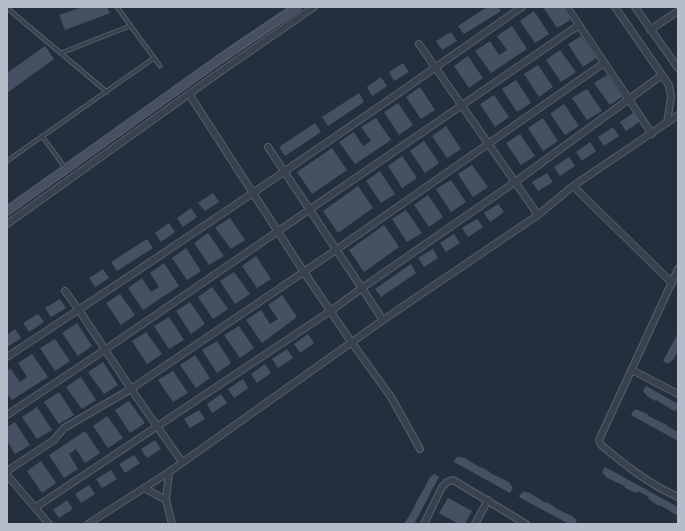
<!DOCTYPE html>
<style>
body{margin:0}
#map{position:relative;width:685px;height:531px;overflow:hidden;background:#242f3e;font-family:"PT Sans",sans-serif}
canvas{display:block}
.frame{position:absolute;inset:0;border:8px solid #b4bcc9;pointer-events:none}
</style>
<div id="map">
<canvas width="685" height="531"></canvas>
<div class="frame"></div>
</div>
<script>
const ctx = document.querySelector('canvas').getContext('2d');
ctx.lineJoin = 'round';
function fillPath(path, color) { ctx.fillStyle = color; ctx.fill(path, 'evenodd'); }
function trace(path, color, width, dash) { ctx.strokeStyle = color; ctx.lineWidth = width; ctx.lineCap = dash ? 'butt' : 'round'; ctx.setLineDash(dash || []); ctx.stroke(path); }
fillPath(new Path2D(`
 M82,7H107L110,13L65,30L59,15Z
 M487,7H498L501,11L464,34L458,26Z
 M543,7H563L570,20L557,28Z
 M534,11L549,34L535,43L520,21Z
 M512,26L527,49L491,73L475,51L490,41L499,55L507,50L497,36Z
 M451,32L457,41L442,50L436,41Z
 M581,36L596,58L583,67L568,44Z
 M45,46L54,59L7,93V73Z
 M560,50L576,72L561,82L546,60Z
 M468,56L483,78L469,88L454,66Z
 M403,63L409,72L394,81L389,72Z
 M538,65L553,87L539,97L524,74Z
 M607,75L622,97L610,105L594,83Z
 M381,77L387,86L372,96L367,87Z
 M516,80L531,103L517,112L502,89Z
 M420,87L435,110L421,119L406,97Z
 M587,89L602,111L587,120L572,98Z
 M359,93L364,102L328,126L322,117Z
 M494,95L509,117L495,127L480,104Z
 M398,103L413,125L399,135L384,112Z
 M564,104L579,126L565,135L551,115V113Z
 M633,113L639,122L626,131L620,122Z
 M376,118L391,140L355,164L339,142L354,132L363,146L371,141L361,127Z
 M543,118L558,141L543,151L528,128Z
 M315,123L321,132L285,156L279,147Z
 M446,126L461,149L447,158L432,136Z
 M613,127L619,136L604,146L598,137Z
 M520,134L535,156L521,165L506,143Z
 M424,141L439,163L425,173L410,151Z
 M590,142L596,151L582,161L576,152Z
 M332,148L347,170L312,194L297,172Z
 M402,156L417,178L402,188L388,166Z
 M569,157L575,166L560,176L554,167Z
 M472,165L488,187L473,197L458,174Z
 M380,171L395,194L381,203L366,181Z
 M547,173L553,182L538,191L532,182Z
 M451,180L466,202L451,212L436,189Z
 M358,186L373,208L338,233L323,211Z
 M213,193L219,202L205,211L198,203Z
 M428,195L443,217L429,227L414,205Z
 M498,204L504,212L490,222L484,213Z
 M191,208L197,217L183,227L177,218Z
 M406,210L422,233L407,242L392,219Z
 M230,218L245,240L231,249L216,229V227Z
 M477,219L483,227L468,237L462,228Z
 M169,223L175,232L161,242L155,233Z
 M384,225L399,247L364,272L349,250Z
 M208,233L224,256L209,265L194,243Z
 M454,234L460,243L446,252L440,243Z
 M147,239L153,248L117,271L111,262Z
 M186,248L201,271L187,280L172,258Z
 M433,249L438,258L424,267L418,258Z
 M256,256L271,279L257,288L242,266Z
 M164,263L179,286L143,310L128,288L142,278L151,292L159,287L150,273Z
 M411,264L416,273L381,297L375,289Z
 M103,269L109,278L95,287L89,278Z
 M234,272L250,294L235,304L220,281Z
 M212,287L228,309L213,319L198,297Z
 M120,294L135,315L121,325L106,303Z
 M282,295L297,317L262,343L246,320L261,310L270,324L278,319L268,305Z
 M60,299L66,308L51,317L45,308Z
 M190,302L205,324L191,334L176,311Z
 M38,314L44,322L29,332L23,323Z
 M169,317L184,340L169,349L154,326Z
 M77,323L92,346L78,356L62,333Z
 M239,326L254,348L240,358L224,335Z
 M15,329L21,338L7,347V335Z
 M146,332L162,354L147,364L132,341Z
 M678,333V351L673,360H672L670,363L669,362L668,364L663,361Z
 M308,334L314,343L300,353L294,344Z
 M55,339L70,361L55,371L40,348Z
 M217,341L231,363L217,373L202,350Z
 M287,349L293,358L278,368L272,359Z
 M32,354L48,377L12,400L7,394V371L10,368L20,382L27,377L18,363Z
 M195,355L210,378L196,388L180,365Z
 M103,362L118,385L104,394L88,372Z
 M265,364L271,373L257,383L251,374Z
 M173,371L188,393L173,402L158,380Z
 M81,377L96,400L82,409L66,387Z
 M243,379L248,388L234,398L228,389Z
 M646,386L678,404V412L675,410L674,411L656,400L655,401L647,396L643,391Z
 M59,392L74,415L59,424L44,402Z
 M221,394L227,403L212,413L207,404Z
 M129,401L145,423L130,433L115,410Z
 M37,407L52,430L37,439L22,417Z
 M636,409L649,415L648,416L667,425V426L678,432V441L631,415L634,410L635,411Z
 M199,410L205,419L190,428L184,419Z
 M107,416L123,438L108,448L93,426Z
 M15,422L30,445L15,454L7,441V427Z
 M85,431L100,453L85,463L76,449L69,454L78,469L64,478L49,455Z
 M155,440L161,449L147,458L141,449Z
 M134,455L140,463L125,473L119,464Z
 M459,456L462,458L463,457L481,468V467L490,472V473L509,482L513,488L510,493L454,462L456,457L458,458Z
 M41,461L56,483L42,493L27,471Z
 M605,467L678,507V516L660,505L659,506L651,501V500L648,499L649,497L640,492L638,491L637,493L633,491V492L624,487L625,486L605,477L606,476L603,474V473L602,472Z
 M111,470L117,479L102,488L96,479Z
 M434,474L439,477L414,524H404L415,506H414L425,487L429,478Z
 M89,485L95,494L81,503L75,494Z
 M524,491L527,493L528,492L546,503L547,502L555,507V508L574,517V518L577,520L575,524H569L519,497L522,492L523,493Z
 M448,498L472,511L465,524H459L439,513Z
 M67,500L73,509L59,518L53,510Z`), '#455162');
const lane = new Path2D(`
 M117,7L160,66
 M7,8L107,92
 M61,53L130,26
 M42,136L66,169
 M7,161L154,58`);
const street = new Path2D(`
 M567,7L652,134
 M615,7L669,85L671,97L667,123
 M635,7L678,68
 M650,30L678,11
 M419,44L538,215
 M189,94L304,272L352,343L391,397L420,449
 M268,147L383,320
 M573,186L672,283
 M7,224L217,74L314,7
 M678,269L599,440L601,445C625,465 649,484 678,497
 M65,291L79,310L131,389L182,462
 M7,357C181,243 353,126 522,7
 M632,370L678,394
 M7,415L106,349L579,25
 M7,471L54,440L64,428L131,389L336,250L604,63
 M169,472L166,500L172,524
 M7,475L49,524
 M144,488L166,500
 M36,507L332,310L362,288L515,182L662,75
 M88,524L169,472L383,320L538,215L573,186L678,115
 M424,524L442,487L447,482L453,480L526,524
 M475,524L488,500`);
const secondary = new Path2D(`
 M7,211L220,59L297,7`);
trace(lane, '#565f6c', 5);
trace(street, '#565f6c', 8);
trace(secondary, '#565f6c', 10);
trace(lane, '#38414e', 3);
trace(street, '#38414e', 6);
trace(secondary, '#465061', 8);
</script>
